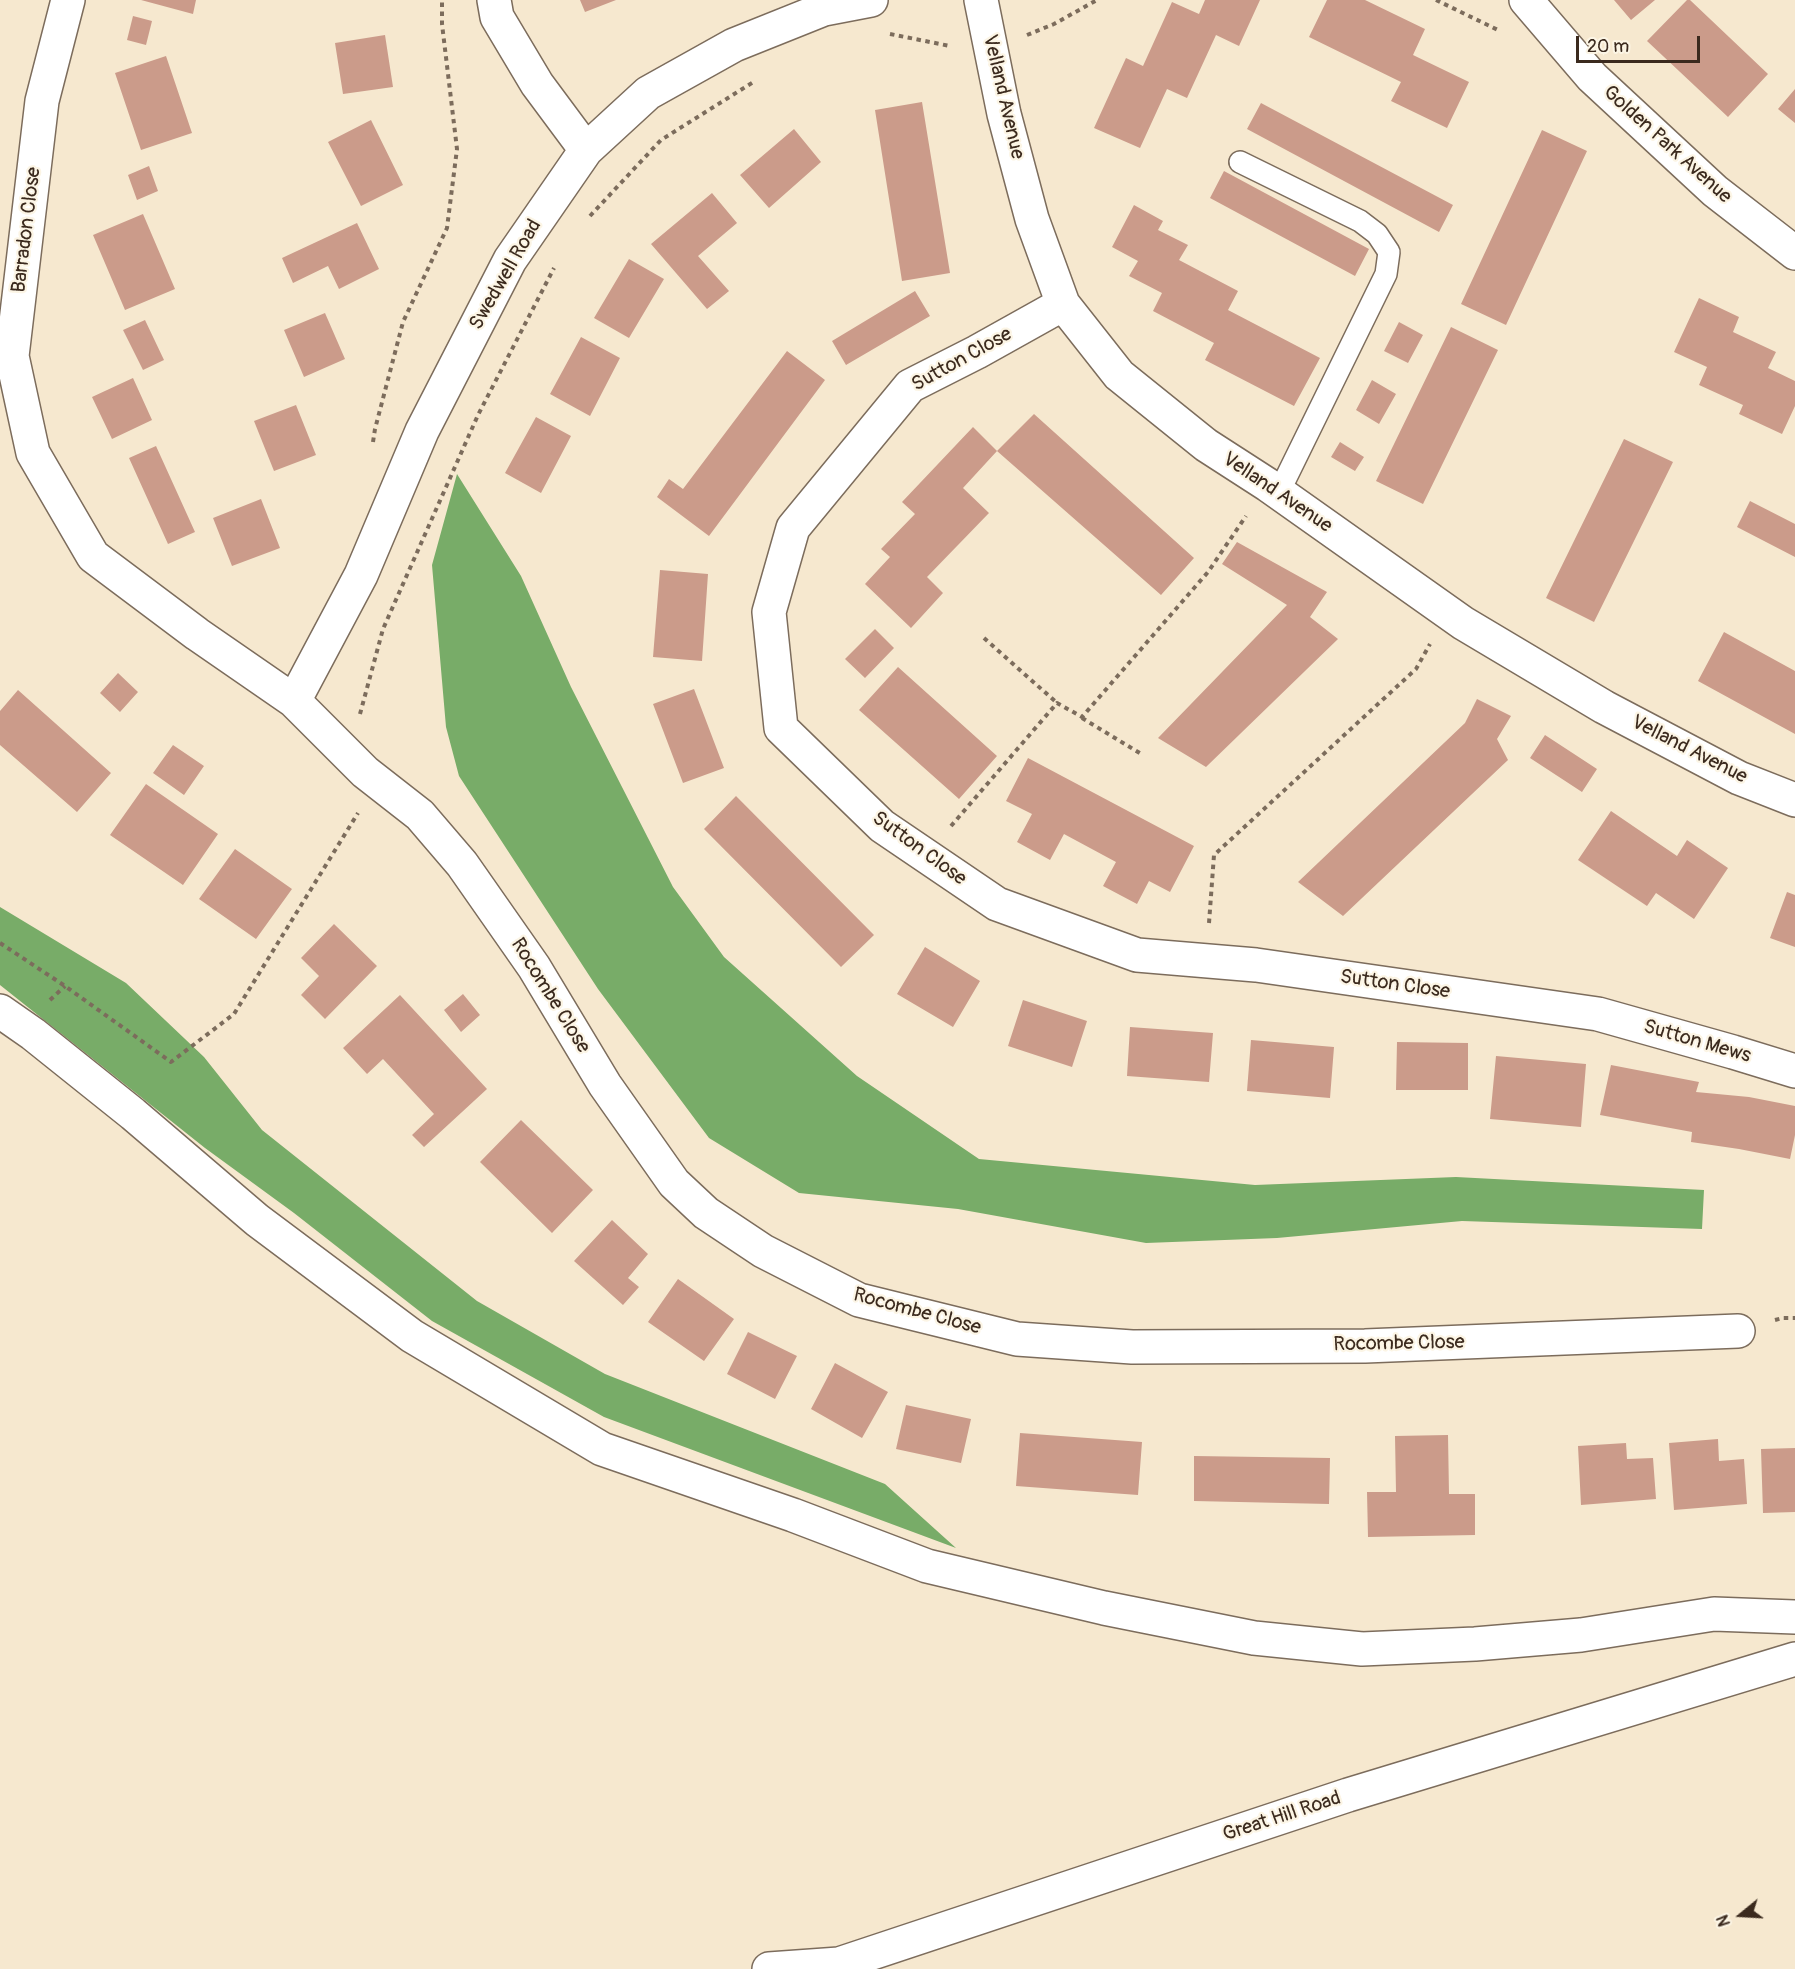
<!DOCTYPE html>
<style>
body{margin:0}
#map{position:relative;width:1795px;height:1969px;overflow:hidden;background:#f6e8cf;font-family:Pangolin,sans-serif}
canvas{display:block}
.north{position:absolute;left:1711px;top:1885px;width:60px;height:60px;-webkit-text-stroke:4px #fcf5e5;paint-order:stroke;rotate:252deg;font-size:16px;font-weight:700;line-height:24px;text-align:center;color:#3b2a1e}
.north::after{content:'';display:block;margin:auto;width:21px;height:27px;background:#3b2a1e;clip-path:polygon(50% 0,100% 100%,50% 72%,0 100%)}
.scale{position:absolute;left:1576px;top:36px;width:124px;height:27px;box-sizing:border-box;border:3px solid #3b2a1e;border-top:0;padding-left:8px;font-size:18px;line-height:21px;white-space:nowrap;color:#3b2a1e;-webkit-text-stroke:4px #fcf5e5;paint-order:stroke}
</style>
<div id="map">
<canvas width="1795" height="1969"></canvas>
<div class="north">N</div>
<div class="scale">20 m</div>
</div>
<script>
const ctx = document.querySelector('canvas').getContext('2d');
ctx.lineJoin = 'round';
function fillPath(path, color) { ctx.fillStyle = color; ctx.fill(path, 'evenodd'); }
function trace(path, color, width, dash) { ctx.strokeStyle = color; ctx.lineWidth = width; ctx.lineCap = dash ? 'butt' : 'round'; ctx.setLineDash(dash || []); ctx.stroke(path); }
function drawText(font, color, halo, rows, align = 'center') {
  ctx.font = font + ' Pangolin,sans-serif'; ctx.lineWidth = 4.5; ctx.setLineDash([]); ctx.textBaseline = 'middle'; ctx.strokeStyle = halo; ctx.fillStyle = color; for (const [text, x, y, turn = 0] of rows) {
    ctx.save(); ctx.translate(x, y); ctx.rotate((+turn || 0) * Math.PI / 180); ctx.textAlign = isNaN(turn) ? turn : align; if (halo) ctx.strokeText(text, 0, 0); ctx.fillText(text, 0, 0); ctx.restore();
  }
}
fillPath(new Path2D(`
 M457,474L521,576L571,687L673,887L724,957L857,1076L979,1159L1255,1185L1456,1177L1704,1190L1702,1229L1462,1221L1277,1238L1146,1243L958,1209L799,1193L709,1138L598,989L459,776L446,727L432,565Z
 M0,907L126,983L204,1057L262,1130L477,1301L605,1374L885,1484L956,1548L604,1417L432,1321L294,1213L205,1148L0,985Z`), '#78ac68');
fillPath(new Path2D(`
 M141,0H196L193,14Z
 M580,0H616L585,12Z
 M1205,0H1260L1239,46L1216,35L1187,98L1167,89L1140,148L1094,128L1126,58L1143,66L1172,2L1199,14Z
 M1327,0H1365L1425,29L1413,55L1469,82L1447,128L1391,101L1401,82L1309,37Z
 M1614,0H1655L1631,20Z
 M1687,0H1690L1768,74L1728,117L1647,41Z
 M133,16L152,21L146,45L127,40Z
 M385,35L393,87L343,94L335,43Z
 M166,56L192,133L141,150L115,73Z
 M1795,89V123L1778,109Z
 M922,102L950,273L902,281L875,110Z
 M1261,103L1453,205L1439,232L1247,129Z
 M371,120L403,185L361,206L328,142Z
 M794,129L821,162L769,208L740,175Z
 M1542,130L1587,151L1506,325L1461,304Z
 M149,166L158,191L137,200L128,175Z
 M1224,171L1369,249L1355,276L1210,198Z
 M712,193L737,223L698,256L729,291L707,309L651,244Z
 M1134,205L1163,221L1158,230L1188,245L1179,260L1238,291L1228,310L1320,358L1294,406L1205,360L1214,343L1153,311L1162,293L1129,276L1138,261L1112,247Z
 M143,214L175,289L125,310L93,235Z
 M357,223L379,269L339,289L328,266L293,283L282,258Z
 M629,259L664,279L629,338L594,318Z
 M915,291L930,316L846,365L832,341Z
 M1699,298L1739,317L1733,332L1776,352L1768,368L1795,381V406L1782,434L1739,414L1743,405L1699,385L1707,367L1674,352Z
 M325,313L345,359L304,377L284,330Z
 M145,320L164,360L143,370L123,330Z
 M1399,322L1423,335L1408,363L1384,351Z
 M1451,327L1498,350L1423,504L1376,481Z
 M581,337L620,358L590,416L550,394Z
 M787,351L825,380L709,536L657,497L669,479L683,489Z
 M133,378L152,420L112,439L92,397Z
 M1372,380L1396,394L1379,424L1356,410Z
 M296,405L316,455L274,471L254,421Z
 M1034,414L1194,558L1161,595L997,451Z
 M536,417L571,436L541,493L505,473Z
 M973,427L997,451L963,488L989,513L927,577L943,593L911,628L865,584L890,557L881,549L915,514L902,502Z
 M1624,439L1673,462L1594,622L1546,598Z
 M1340,442L1364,457L1355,471L1331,457Z
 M156,446L195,532L168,544L129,458Z
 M261,499L280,548L232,566L213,518Z
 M1750,501L1795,524V557L1737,527Z
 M1237,542L1327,592L1310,617L1338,639L1206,767L1158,738L1287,605L1222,564Z
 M660,570L708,574L702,661L653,657Z
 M875,629L894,648L865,678L845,659Z
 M1724,632L1795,671V734L1698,681Z
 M898,667L997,756L959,799L859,710Z
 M118,673L138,692L120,712L100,693Z
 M694,689L724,768L683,783L653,704Z
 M18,690L111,773L77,812L0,745V711Z
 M1477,699L1511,716L1497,739L1508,760L1343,916L1298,882L1465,723Z
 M1545,735L1597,769L1582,792L1530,758Z
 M173,745L204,766L184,795L153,773Z
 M1028,758L1194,846L1170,892L1149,881L1137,904L1103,886L1116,862L1064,834L1050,860L1017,842L1032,814L1006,801Z
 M146,784L218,834L183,885L110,835Z
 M736,796L874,935L841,967L704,829Z
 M1611,811L1677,856L1687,840L1728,868L1694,919L1656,893L1647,906L1578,860Z
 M235,849L292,889L256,939L199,899Z
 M1787,892L1795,895V947L1770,938Z
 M334,924L377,966L325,1019L301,995L319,976L301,958Z
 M925,947L980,981L953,1027L897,994Z
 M463,994L480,1015L461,1032L444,1010Z
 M400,995L487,1089L424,1147L412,1135L434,1114L383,1059L367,1074L343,1048Z
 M1023,1000L1087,1021L1072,1067L1008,1046Z
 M1130,1027L1213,1033L1209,1082L1127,1076Z
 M1251,1040L1334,1047L1330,1098L1247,1091Z
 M1397,1042L1468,1043V1090H1396Z
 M1496,1056L1586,1064L1581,1127L1490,1119Z
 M1611,1065L1699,1082L1696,1092L1749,1097L1795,1106V1135L1790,1159L1739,1149L1691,1142L1692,1132L1600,1115Z
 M521,1120L593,1190L552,1233L480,1162Z
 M612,1220L648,1254L628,1278L639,1287L623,1305L574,1261Z
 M678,1279L734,1319L704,1361L648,1322Z
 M748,1332L797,1356L775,1399L727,1374Z
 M835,1363L888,1392L862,1438L811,1409Z
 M906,1405L971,1419L961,1463L896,1449Z
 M1020,1433L1142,1442L1138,1495L1016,1486Z
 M1448,1435L1449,1494H1475V1535L1368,1537L1367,1492H1396L1395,1436Z
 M1718,1439L1719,1461L1744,1459L1747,1504L1674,1510L1669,1443Z
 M1626,1443L1627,1459L1653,1458L1656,1499L1581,1505L1578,1446Z
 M1795,1448V1512L1763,1513L1761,1449Z
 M1194,1456L1330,1458L1329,1504L1194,1501Z`), '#cb9b8a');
const service = new Path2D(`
 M1240,162L1360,221L1377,234L1389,252L1386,274L1279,492`);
const minor = new Path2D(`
 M68,0L42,101L12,356L33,453L93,556L197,634L294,701L365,772L420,815L462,864L534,967L605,1085L674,1183L706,1213L763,1251L859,1300L1017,1339L1132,1347L1365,1346L1738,1331
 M494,0L497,17L537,84L586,150
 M981,0L1004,114L1032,219L1063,304L1119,375L1206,445L1268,485L1463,623L1604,707L1739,778L1795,800
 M1526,0L1592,77L1715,191L1795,253
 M1063,304L977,352L910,386L793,528L769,612L781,728L882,826L997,904L1137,955L1256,965L1598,1014L1733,1052L1795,1071
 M294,701L361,575L422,431L510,260L586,150L648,93L734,45L824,9L871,0
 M0,1011L33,1034L133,1114L257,1220L412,1336L602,1449L793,1515L927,1566L1104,1608L1254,1638L1362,1649L1475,1644L1581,1635L1714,1614L1795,1617`);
const tertiary = new Path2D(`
 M769,1969L839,1964L1348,1795L1795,1659`);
trace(service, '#7c6c5c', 24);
trace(minor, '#7c6c5c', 36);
trace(tertiary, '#7c6c5c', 36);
trace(new Path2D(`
 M1436,0L1498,30L1499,28
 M890,34L950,46
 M1027,35L1054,24L1097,0
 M590,216L661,140L755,81
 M373,442L375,429L403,322L447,228L457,149L442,24V0
 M984,638L1057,703
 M360,714L383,629L478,415L554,268
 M1082,718L1143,755
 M951,826L1057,703L1082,717L1208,572L1246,516
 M1209,923L1214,855L1416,669L1430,644
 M0,943L65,986L171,1062L234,1014L358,813
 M50,1000L65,986
 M1775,1320L1783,1318H1795`), '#7c6c5c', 4, [4.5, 4.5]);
trace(service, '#fff', 21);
trace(minor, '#fff', 33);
trace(tertiary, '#fff', 33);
drawText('20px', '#3b2a1e', '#fcf5e5', [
 ["Velland Avenue",1003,97,77],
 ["Golden Park Avenue",1667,145,42],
 ["Barradon Close",27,230,-83],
 ["Swedwell Road",506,275,-60],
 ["Sutton Close",962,360,-29],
 ["Velland Avenue",1277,493,34],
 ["Velland Avenue",1689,750,27],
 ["Sutton Close",919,849,36],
 ["Sutton Close",1395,985,8],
 ["Rocombe Close",550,996,58],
 ["Sutton Mews",1697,1042,16],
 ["Rocombe Close",917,1312,15],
 ["Rocombe Close",1399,1344,-1],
 ["Great Hill Road",1282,1817,-18]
]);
</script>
